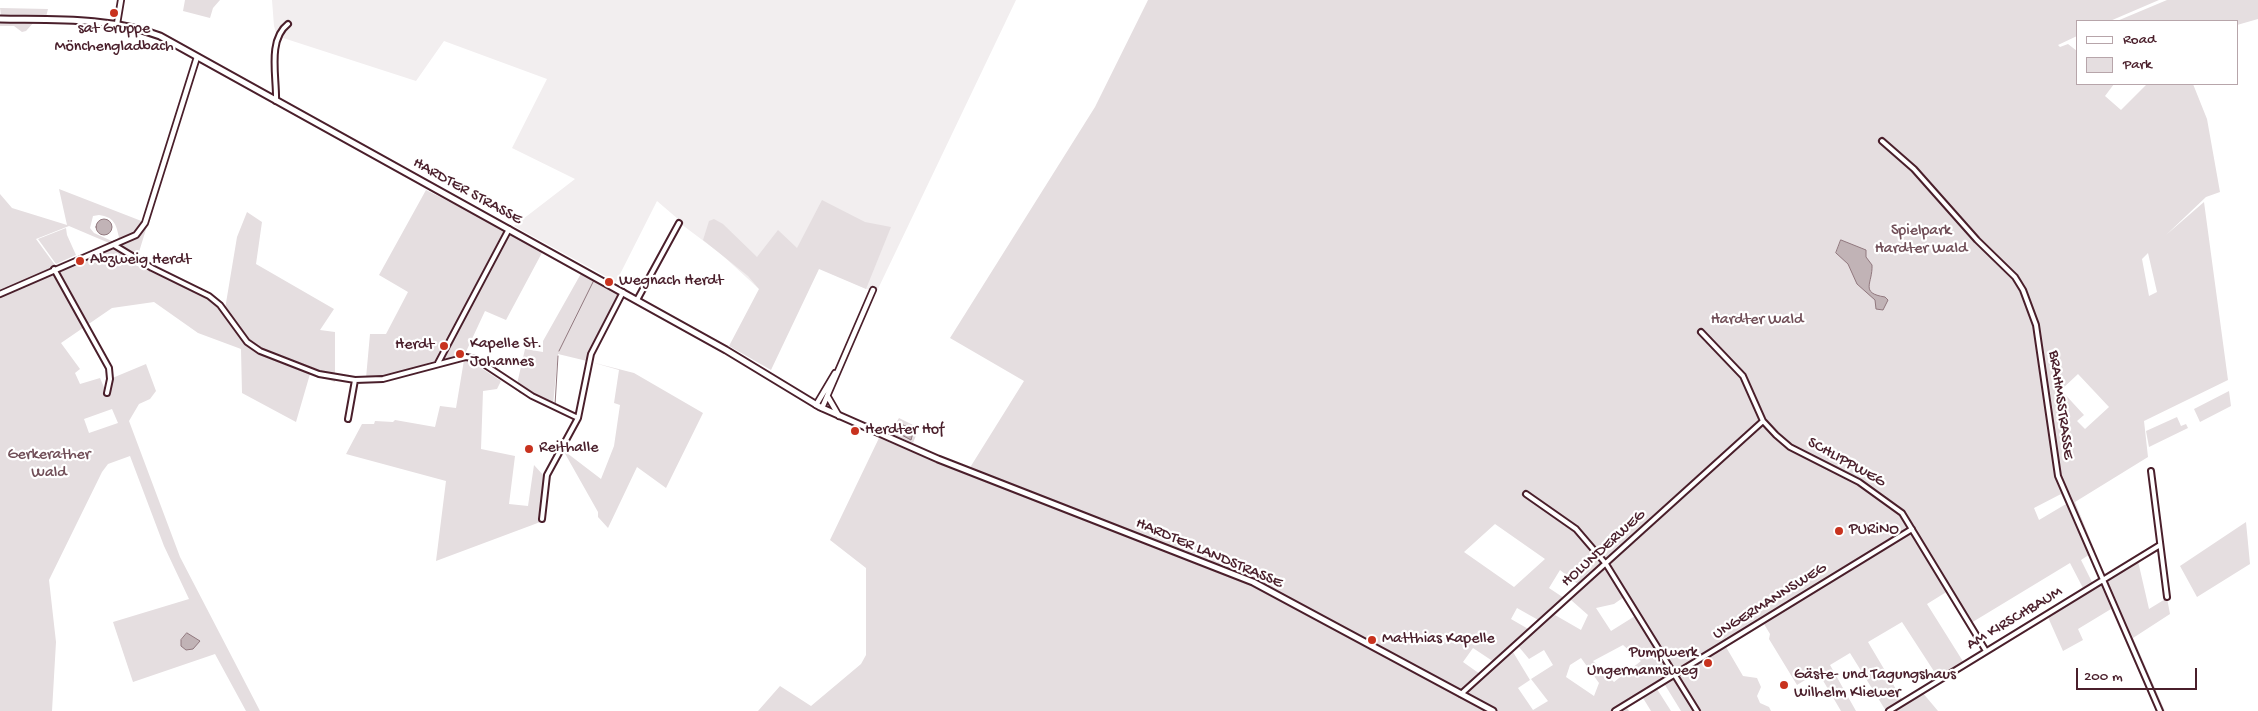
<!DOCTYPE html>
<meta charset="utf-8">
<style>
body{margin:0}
#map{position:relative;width:2258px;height:711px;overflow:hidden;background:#fff;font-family:"Gochi Hand",sans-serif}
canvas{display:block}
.legend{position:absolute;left:2076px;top:20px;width:162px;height:65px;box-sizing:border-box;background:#fff;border:1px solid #b7a5aa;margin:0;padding:6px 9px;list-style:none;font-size:15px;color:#4a1f2b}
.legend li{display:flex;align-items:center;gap:10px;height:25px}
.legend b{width:25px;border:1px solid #b7a5aa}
.scale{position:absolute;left:2076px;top:668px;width:121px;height:22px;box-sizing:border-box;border:2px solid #4a1f2b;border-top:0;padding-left:6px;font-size:15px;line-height:18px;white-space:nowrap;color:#4a1f2b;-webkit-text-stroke:4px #fff;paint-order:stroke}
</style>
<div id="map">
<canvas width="2258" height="711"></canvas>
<ul class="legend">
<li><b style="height:6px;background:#fff"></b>Road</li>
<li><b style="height:14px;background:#e5dee0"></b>Park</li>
</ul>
<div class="scale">200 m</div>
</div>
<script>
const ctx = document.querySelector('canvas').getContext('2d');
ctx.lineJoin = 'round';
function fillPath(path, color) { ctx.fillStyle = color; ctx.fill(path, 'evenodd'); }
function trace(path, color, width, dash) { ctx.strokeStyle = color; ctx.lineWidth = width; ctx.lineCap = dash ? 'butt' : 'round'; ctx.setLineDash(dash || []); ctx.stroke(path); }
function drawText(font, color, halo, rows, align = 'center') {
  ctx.font = font + ' "Gochi Hand",sans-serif'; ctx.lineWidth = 4.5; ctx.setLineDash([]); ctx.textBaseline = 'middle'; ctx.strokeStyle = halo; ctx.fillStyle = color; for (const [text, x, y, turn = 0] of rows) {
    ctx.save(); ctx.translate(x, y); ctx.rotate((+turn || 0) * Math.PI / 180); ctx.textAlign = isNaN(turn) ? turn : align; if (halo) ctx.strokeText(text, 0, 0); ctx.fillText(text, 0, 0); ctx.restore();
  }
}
fillPath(new Path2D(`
 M272,0H1016L876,293L791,256L759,289L721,254L677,221L678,219L657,201L616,282L514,226L575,179L512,148L547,79L444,41L416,81L277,36L274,26Z`), '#f2eeef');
fillPath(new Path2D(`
 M185,0H220L213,8L210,18L183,11Z
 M1148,0H2159L2110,21H2077V36L2058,45L2060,47L2068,44L2077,51V84H2114L2105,96L2121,110L2147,84H2193L2207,119L2220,192L2206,197L2166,235L2204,202L2228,380L2144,421L2148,457L2075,502L2095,551L2081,560L2093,584L2084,590L2070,563L1971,623L1948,591L1927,604L1964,663L1939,679L1902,622L1868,642L1903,701L1886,711L1850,653L1830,665L1856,711H1841L1818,672L1797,685L1769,639L1770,634L1764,624L1726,647L1743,676L1757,678L1761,687L1757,696L1760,703L1769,707L1771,711H1681L1665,685L1657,689L1671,711H1651L1643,698L1627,708L1629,711H758L780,686L811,706L861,664L866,655V568L830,540L879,438L966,474L1024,381L950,338L1095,107ZM2148,253L2157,292L2149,296L2142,259ZM2078,374L2109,407L2085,429L2077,421L2084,415L2061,390ZM2061,494L2066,504L2039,520L2034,508ZM1495,524L1545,559L1514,587L1464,552ZM1560,570L1579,585L1564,598L1549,588ZM1624,597L1635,616L1611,631L1596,608L1614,604ZM1571,600L1588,615L1581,630L1555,615ZM1517,608L1540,621L1530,630L1511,619ZM1623,645L1641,661L1614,682L1593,661ZM1519,647L1529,659L1544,650L1553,665L1531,679L1548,701L1533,710L1518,688L1530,680L1513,652ZM1473,648L1494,662L1480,674L1463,662ZM1581,658L1599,683L1594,696L1566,677L1570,665Z
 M2167,0H2258V19L2237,25V21H2117Z
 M0,8H1L48,9L46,17L1,15Z
 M0,21L34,22L26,31L22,32L14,26H0Z
 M59,189L144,222L147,226L135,265L163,276L214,302L224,315L237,237L247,212L262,222L256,264L334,309L320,330L335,332V382L310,374L296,422L242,393L241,349L198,333L154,302L112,308L61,343L80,369L75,373L80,384L100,378L106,392L110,379L146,364L156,391L150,399L139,404L129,421L180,557L260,711H246L215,654L133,682L113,622L189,599L164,546L130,456L108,464L102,472L49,580L56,642L52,711H0V194L12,208L67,225ZM99,215C114,217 116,224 119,237L114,242L94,233L90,228L93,216ZM69,226L109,243V244L55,265L36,239ZM112,409L118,423L89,433L84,419Z
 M426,190L544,249L506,320L485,311L464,356L465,360L478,366L501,381L497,389L483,391L481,449L515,456L509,504L528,506L534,465L544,476L549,475L543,521L436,561L446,481L346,454L362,424H374L375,421L393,422L395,420L435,427L440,406L456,408L464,360L434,361L383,378H366L370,334H386L408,292L379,275Z
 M822,200L865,222L891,227L866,289L819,269L771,370L729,346L759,289L748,276L703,240L709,221L714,219L723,224L757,257L778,230L797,248Z
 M66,228L67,235L76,255L56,264L38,239Z
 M583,270L623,292L589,354L587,361L558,354L553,405L517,384L525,349L543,352V341Z
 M591,362L634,373L703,413L666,488L637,467L608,528L598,517V512L563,450L601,479L614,446L620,405L614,403L619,370Z
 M2229,391L2231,406L2200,422L2194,409Z
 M2177,417L2181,426L2186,424L2188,428L2149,447L2146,431Z
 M899,418L919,428L913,443L890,433Z
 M2246,522L2250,564L2197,597L2180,566Z
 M2138,561L2149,609L2167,598L2170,614L2133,638L2165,711H2163L2106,581Z
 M2097,585L2104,586L2159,711H2156L2111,609L2078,629L2083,640L2063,651L2047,615Z
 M1922,692L1938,711H1891Z`), '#e5dee0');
const water = new Path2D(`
 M96 227a8 8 0 1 1 16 0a8 8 0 1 1-16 0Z
 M1841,240L1866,250V257L1872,265C1873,283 1859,293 1885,297L1888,300L1883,310L1876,309L1875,300L1857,284L1848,264L1836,253Z
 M903,425L914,429L911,440L898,433Z
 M187,633L200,641L193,649L186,650L181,646V640Z`);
fillPath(water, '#c1b3b6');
trace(water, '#91787e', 1);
trace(new Path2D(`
 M559,351L594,280
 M468,359L477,362
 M495,374L506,382
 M334,379L351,382
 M509,384L521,393
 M527,396L530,398
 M533,399L541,403
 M542,404L553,409
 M555,405L558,356`), '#91787e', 1);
const minor = new Path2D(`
 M276,101C277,78 267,40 288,24
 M1882,141L1914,169L1977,240L2015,277L2023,290L2036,325L2058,476L2160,711
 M114,245L152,268L209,296L220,305L247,342L260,351L319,374L355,380L383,379L466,357L476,359L532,396L578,418
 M54,269L109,368L110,379L107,393
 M637,300L679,223
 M1701,332L1743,376L1763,421L1776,435L1790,447L1859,482L1902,513L1986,651
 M438,363L509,229
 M348,419L355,380
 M2151,471L2167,597
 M1526,494L1576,529L1606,564L1697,711
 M542,519L547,475L578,418L591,354L623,292
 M1461,694L1763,421
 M1615,711L1912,529
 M1889,711L2160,545`);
const tertiary = new Path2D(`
 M117,24L121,0
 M0,294L136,235L145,223L197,57
 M828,397L839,416
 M816,405L835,373
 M822,408L873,290`);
const secondary = new Path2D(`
 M0,19C53,20 110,17 160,36L726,350L820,407L938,459L1253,582L1493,711`);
trace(minor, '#4a1f2b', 8);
trace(tertiary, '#4a1f2b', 8);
trace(secondary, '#4a1f2b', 9);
trace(minor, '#fff', 4);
trace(tertiary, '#fff', 4.5);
trace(secondary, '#fff', 5);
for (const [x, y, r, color] of [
 [114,13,5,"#c8321e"],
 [80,261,5,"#c8321e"],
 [609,282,5,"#c8321e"],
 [444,346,5,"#c8321e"],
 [460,354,5,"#c8321e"],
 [855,431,5,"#c8321e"],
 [529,449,5,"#c8321e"],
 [1839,531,5,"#c8321e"],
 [1372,640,5,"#c8321e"],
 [1708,663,5,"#c8321e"],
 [1784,685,5,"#c8321e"]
]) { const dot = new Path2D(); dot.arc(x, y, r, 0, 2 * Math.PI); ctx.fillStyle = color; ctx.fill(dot); trace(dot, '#fff', 2); }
drawText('16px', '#4a1f2b', '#fff', [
 ["sat Gruppe",114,30,"center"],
 ["Mönchengladbach",114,48,"center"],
 ["Abzweig Herdt",90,261],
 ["Wegnach Herdt",619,282],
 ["Kapelle St.",470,345],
 ["Johannes",470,363],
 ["Herdt",434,346,"right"],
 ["Herdter Hof",865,431],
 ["Reithalle",539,449],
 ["PURiNO",1849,531],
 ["Matthias Kapelle",1382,640],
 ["Pumpwerk",1698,654,"right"],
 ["Ungermannsweg",1698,672,"right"],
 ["Gäste- und Tagungshaus",1794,676],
 ["Wilhelm Kliewer",1794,694]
], 'left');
drawText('16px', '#4a1f2b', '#fff', [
 ["HARDTER STRASSE",467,192,29],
 ["BRAHMSSTRASSE",2060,405,82],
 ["SCHLIPPWEG",1846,463,29],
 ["HOLUNDERWEG",1604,549,-42],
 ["HARDTER LANDSTRASSE",1209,554,23],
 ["UNGERMANNSWEG",1770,602,-32],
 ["AM KIRSCHBAUM",2015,619,-31]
]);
drawText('16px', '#714f58', '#fff', [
 ["Spielpark",1921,232],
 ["Hardter Wald",1921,250],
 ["Hardter Wald",1757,321],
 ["Gerkerather",49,456],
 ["Wald",49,474]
]);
</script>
